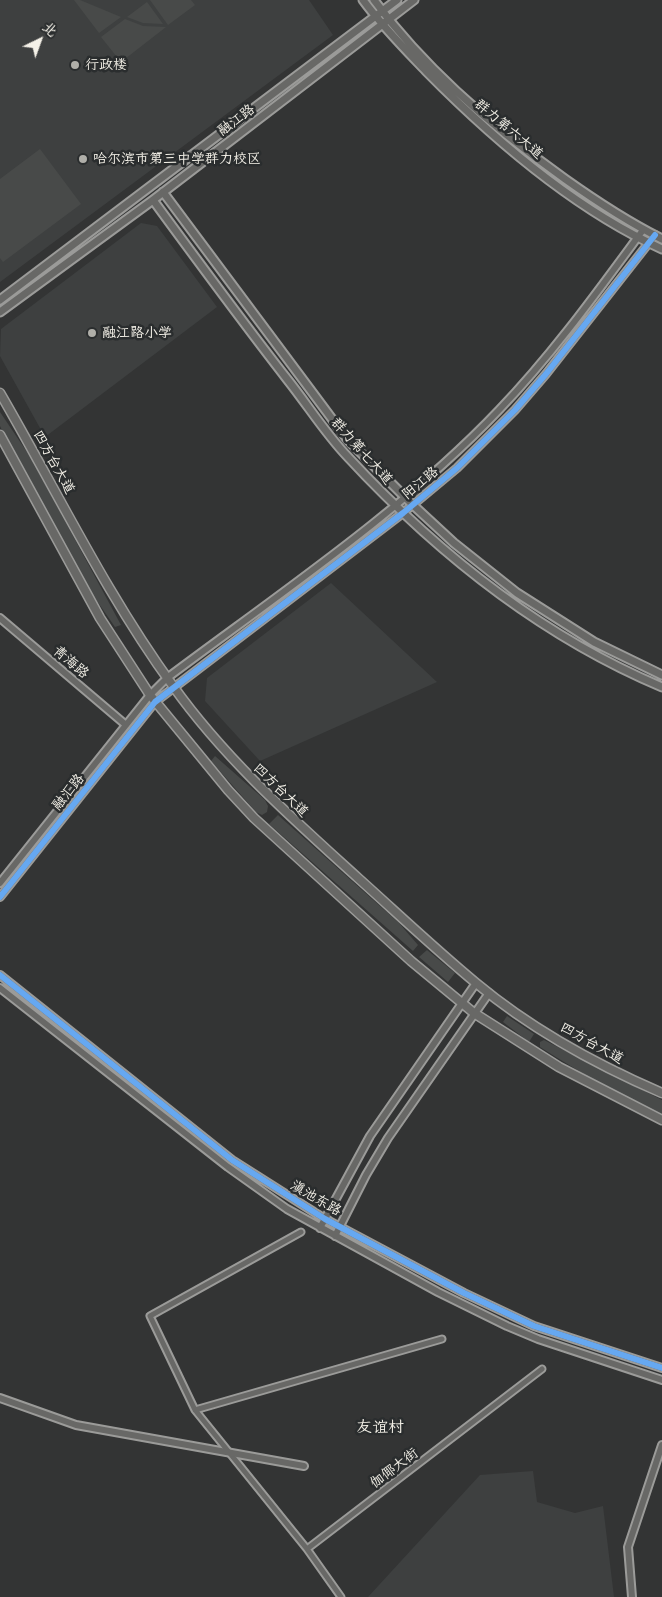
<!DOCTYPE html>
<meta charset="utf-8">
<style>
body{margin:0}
#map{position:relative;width:662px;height:1597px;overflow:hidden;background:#333434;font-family:Mali,"LXGW WenKai TC",sans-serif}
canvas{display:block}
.north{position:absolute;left:15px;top:15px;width:50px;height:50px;-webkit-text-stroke:4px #2a2d2e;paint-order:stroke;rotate:42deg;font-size:14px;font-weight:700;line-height:20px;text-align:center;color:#f4f1e8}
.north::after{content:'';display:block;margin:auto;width:18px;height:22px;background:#f4f1e8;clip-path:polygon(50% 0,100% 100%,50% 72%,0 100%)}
</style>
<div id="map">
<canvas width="662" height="1597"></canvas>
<div class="north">北</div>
</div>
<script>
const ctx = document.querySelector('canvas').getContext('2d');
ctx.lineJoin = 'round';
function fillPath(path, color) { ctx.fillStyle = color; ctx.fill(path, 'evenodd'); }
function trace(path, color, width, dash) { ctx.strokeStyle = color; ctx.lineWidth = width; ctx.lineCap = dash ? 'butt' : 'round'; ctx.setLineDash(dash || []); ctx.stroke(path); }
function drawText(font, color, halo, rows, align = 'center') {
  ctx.font = font + ' Mali,"LXGW WenKai TC",sans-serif'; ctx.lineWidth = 5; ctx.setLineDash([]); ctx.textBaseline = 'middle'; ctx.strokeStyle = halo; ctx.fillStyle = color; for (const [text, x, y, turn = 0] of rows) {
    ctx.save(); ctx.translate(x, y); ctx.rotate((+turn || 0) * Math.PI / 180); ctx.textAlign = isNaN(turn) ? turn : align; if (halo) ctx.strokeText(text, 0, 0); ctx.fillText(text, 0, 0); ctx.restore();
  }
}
fillPath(new Path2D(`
 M0,0H309L333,35L0,282Z
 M141,223L157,226L217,307L45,437L0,356L1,329Z
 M331,583L437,682L260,761L205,701L207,678Z
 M533,1471L537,1502L575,1513L603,1506L614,1597H368L480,1475Z`), '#3e4040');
fillPath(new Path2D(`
 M74,0H80L121,17L99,33Z
 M150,0H191L195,5L168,25Z
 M147,2L163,24L143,23L127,17Z
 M125,19L143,26L166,27L121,62L101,37Z
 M40,149L81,204L3,262L0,258V179Z
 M0,412L31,458L121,625L115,627L88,588L10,447L0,426Z
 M215,756L265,800L268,806L267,812L262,815L256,812L211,761Z
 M278,815L399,923L418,945L413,951L269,824Z
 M427,950L455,973L448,982L419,957Z
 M507,1016L534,1034L529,1042L503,1022Z
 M544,1040L662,1100V1114C619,1095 579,1072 540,1047V1042Z`), '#484a49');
const minor = new Path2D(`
 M301,1232L150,1316L195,1410L307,1549
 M195,1410L442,1339
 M341,1597L307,1549L542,1369`);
const tertiary = new Path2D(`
 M0,618L126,725
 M0,883L150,695L167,678C279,594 403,511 499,410C552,355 598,291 643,230
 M0,897L155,702L403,513L457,468L515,410L546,374L655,235
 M0,975L232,1160L325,1219L464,1293L534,1326L662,1368
 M0,988L228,1167L287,1209L438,1292L507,1326L538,1339L662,1380
 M320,1228L370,1136L476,983
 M335,1236L366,1175L388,1138L489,993
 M0,1398L76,1425L304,1466
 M632,1597L628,1547L662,1445`);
const secondary = new Path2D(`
 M363,0C382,26 404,48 426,71C492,138 576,210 662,249
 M374,0C425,70 495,129 565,179C596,201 628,222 662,239
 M163,192L347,439L413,505L454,543L517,593L594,642L662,675
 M153,200C197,260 241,320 287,379C307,404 325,433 347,456C436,552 541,636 662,687
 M0,300L397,0
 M0,312L153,200L414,0`);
const primary = new Path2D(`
 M0,393C57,491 106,594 173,686C225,759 292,818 358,878C397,913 435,949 476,983C530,1028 597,1065 662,1093
 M0,435L100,618L150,695L228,790L254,818L411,961L474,1013L559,1067L662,1120`);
trace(minor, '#9b9b99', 9);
trace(tertiary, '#9b9b99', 10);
trace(secondary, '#9b9b99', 11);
trace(primary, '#9b9b99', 11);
trace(minor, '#686866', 5);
trace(tertiary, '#686866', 6);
trace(secondary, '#686866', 7);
trace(primary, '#686866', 8);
trace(new Path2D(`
 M0,897L155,702L403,513L457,468L515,410L546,374L655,235
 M0,975L232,1160L325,1219L464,1293L534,1326L662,1368`), '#66a8f1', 6);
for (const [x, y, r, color] of [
 [75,65,5,"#b0afa9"],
 [83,159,5,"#b0afa9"],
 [92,333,5,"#b0afa9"]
]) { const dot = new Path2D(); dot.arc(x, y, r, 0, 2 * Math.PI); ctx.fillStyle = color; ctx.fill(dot); trace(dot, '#2a2d2e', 2); }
drawText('14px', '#f4f1e8', '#2a2d2e', [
 ["行政楼",85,65],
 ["哈尔滨市第三中学群力校区",93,159],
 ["融江路小学",102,333]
], 'left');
drawText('14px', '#f4f1e8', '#2a2d2e', [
 ["融江路",236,120,-37],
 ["群力第六大道",509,129,40],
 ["群力第七大道",362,451,48],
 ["四方台大道",54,462,61],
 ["阳江路",420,483,-40],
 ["青海路",71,662,40],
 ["四方台大道",281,790,44],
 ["融汇路",68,792,-51],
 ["四方台大道",592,1043,29],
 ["滇池东路",316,1198,30],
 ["伽倻大街",394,1468,-37]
]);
drawText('16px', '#f4f1e8', '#2a2d2e', [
 ["友谊村",380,1427]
]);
</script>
